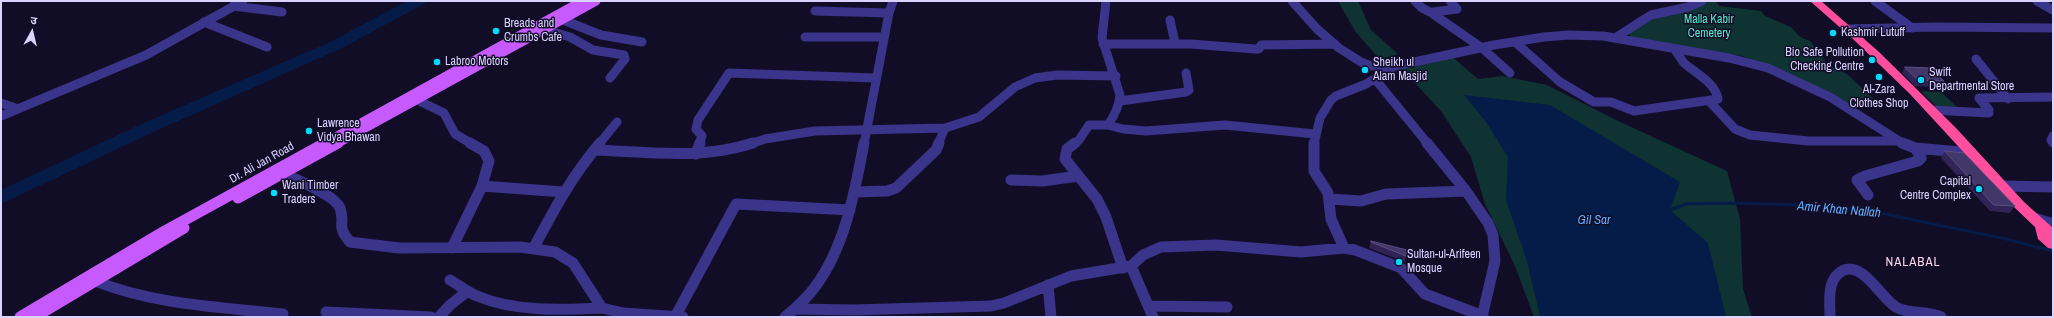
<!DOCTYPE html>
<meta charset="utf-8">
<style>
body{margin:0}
#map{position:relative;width:2054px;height:318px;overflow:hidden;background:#120d27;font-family:"Archivo Narrow","Noto Sans Devanagari",sans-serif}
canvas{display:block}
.frame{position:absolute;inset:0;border:2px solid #dad3ff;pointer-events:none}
.north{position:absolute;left:12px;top:12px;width:40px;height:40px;-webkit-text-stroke:3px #120d27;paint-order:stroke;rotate:8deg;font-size:11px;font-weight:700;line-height:16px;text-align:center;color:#dad3ff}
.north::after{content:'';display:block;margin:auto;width:14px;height:18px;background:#dad3ff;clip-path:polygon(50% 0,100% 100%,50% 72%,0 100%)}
</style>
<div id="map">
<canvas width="2054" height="318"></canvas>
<div class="frame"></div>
<div class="north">उ</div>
</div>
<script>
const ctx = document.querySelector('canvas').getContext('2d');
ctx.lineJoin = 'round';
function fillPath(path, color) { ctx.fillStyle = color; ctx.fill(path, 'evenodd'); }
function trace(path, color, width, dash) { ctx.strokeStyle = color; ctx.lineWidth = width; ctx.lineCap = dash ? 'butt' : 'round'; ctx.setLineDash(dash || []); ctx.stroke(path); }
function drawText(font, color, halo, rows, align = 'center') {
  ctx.font = font + ' "Archivo Narrow",sans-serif'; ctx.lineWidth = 3; ctx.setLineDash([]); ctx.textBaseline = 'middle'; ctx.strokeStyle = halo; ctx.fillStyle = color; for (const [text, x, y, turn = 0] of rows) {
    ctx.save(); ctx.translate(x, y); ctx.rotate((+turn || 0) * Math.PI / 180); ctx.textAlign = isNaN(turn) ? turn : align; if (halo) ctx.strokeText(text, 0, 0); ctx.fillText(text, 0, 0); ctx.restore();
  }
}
fillPath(new Path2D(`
 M1338,1H1358L1371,30L1398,54L1380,60L1355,31Z
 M1703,1H1716L1719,6L1761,11L1765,16L1791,27L1800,37L1810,41L1828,65L1847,74L1879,104H1848L1770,66L1742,56L1675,47L1631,38L1628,31L1646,19Z
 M1450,55L1478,79L1502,76L1547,85L1618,121L1727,171L1740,219L1743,289L1752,317H1534L1515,266L1485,204L1471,157L1441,111L1400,67Z
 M1921,91L1941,92L1957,107H1937Z`), '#0f3232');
fillPath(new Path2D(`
 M1464,95L1550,105L1680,182L1670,210L1708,243L1726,317H1540L1527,261L1506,200L1508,157L1486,122Z`), '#051b48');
trace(new Path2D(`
 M1670,210L1686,204L1726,203L1811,205L1866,210L2006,239L2053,251`), '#051b48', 3);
fillPath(new Path2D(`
 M407,1H427L424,4L342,48L149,134L1,204V190L137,126L330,42Z`), '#051b48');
trace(new Path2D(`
 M1106,1L1102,38L1120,95C1119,107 1115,115 1108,125
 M1292,1L1317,29L1339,48L1361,62L1371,66H1395L1494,45L1544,37L1569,35L1603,36L1729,58L1768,68L1830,97L1904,144
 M1415,1L1422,8L1432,13
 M1450,1L1457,9L1433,12V14L1482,48L1510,73
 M1875,1L1912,28
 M2037,1L2053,10
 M233,6L282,12
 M815,11L889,13
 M563,20L601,35L642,42
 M1170,20L1175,43
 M204,22L267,47
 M1847,29L1936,27L2053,28
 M546,30L570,37L593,50L624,55L625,59L610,78
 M805,37H884
 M1615,38L1651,15L1688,7L1702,1
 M1515,42L1560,82L1594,102H1611L1634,111L1718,99C1716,83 1695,73 1684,63C1681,59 1678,54 1675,50
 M1103,44H1191L1255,49H1259L1261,45L1335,44
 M1976,59L2008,99
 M1375,79L1428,144
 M411,97L444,113L455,134L472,144
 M1120,101L1186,92L1189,90L1186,73
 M1709,101L1735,129L1750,135L1808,141H1898
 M1,103L18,109
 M1931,110L1989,113V110L1979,98L2053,97
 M1,116L146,55L243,1
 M2053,136L2051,140L2053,143
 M599,144L617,122
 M699,144L702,136L696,129L698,120L729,73L876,78
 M750,144L765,139L815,131L945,128L979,117L1015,87L1035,78L1057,75L1116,76
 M864,144L889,13L893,1
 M938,144L945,128
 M1074,144L1079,140L1089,125H1108L1123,129L1146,131L1225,125L1315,134
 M1314,144L1320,118L1331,100L1336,96L1366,84L1395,66`), '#3a348a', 9);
trace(new Path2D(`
 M1075,143L1067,149L1065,159L1097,199L1106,217L1123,268
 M1314,143V171L1328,193L1331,219L1344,248
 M1427,143L1466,191L1488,223L1493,235L1495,261L1482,317
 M1902,143L1915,148L1972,153
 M594,150C647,152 701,160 753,143
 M696,154L700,143
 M285,174C298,181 335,195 340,208C346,225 335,224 350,242L399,248L520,247L555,252L573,263L602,308L623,313L683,317
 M1011,180L1042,181L1079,176
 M482,186L563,192
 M2003,186L2053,187
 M854,192L887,191L896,188L936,150L939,143
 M1868,195L1857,180L1865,176L1918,161L1921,158L1915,148
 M1329,199L1361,201L1386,194L1466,191
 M2034,218L2053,224
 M452,248L482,186L489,161L484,151L470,143
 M533,249C554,210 571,177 600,143
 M1131,266L1153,317
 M450,280C459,285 467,292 477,296C515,312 561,310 602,308
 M95,281C155,305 220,307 283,314
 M1048,285L1051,317
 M1150,306L1227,307
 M795,309L853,310L991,306L1004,303L1071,276L1131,266L1143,255L1161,247L1216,245L1301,252L1344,248L1355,250L1401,268L1425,294L1483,316
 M326,312L431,317
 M439,317L450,305L468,291
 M675,317L736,204L850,210
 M785,317C796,308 807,298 815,287C845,247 855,191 864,143
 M1830,317C1830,301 1826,278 1844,270C1863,262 1882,299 1896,307C1910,315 1927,310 1941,317`), '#3a348a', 11);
trace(new Path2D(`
 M323,144L582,1
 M336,144L596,1`), '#c75aff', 9);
trace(new Path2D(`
 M238,198L338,143
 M20,317L163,232L325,143
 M35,317L184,228`), '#c75aff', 11);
fillPath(new Path2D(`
 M1810,1H1821L1879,52L1956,128L2024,202L2053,228V249L2048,248L2038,239L2035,227L2015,208L1910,94L1852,38Z`), '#ff4e9d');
fillPath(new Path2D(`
 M1905,67L1944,81L1941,87L1915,86L1902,73Z
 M1945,151L2015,206L2010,213L1990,211L1941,158Z
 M1371,241L1406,256L1405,262L1369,248Z`), '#302457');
const building = new Path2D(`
 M1905,67L1931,68L1944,81L1918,80Z
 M1945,151L1964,153L2015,206L1994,205Z
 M1371,241L1407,250L1406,256L1371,242Z`);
fillPath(building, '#423769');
trace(building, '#5a4f80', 1);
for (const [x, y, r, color] of [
 [496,31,4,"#00dcfe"],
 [1833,33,4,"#00dcfe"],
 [1872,60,4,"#00dcfe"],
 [437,62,4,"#00dcfe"],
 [1365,70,4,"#00dcfe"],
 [1879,77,4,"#00dcfe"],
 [1921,80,4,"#00dcfe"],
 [309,131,4,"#00dcfe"],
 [1979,189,4,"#00dcfe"],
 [274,193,4,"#00dcfe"],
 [1399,262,4,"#00dcfe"]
]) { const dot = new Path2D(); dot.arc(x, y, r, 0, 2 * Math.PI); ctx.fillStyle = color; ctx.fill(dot); trace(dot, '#120d27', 1.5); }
drawText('12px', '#54eaca', '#120d27', [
 ["Malla Kabir",1709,20],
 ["Cemetery",1709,34]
]);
drawText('12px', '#dad3ff', '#120d27', [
 ["Breads and",504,24],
 ["Crumbs Cafe",504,38],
 ["Kashmir Lutuff",1841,33],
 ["Bio Safe Pollution",1864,53,"right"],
 ["Checking Centre",1864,67,"right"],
 ["Labroo Motors",445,62],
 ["Sheikh ul",1373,63],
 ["Alam Masjid",1373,77],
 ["Swift",1929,73],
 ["Departmental Store",1929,87],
 ["Al-Zara",1879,90,"center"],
 ["Clothes Shop",1879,104,"center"],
 ["Lawrence",317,124],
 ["Vidya Bhawan",317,138],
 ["Capital",1971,182,"right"],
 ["Centre Complex",1971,196,"right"],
 ["Wani Timber",282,186],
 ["Traders",282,200],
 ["Sultan-ul-Arifeen",1407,255],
 ["Mosque",1407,269]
], 'left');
drawText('12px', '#dad3ff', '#120d27', [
 ["Dr. Ali Jan Road",262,163,-29]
]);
drawText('italic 13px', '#61b0ff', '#120d27', [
 ["Amir Khan Nallah",1839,210,5],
 ["Gil Sar",1594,221]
]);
ctx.letterSpacing = '1px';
drawText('13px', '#ffd5ee', '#120d27', [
 ["NALABAL",1913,263]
]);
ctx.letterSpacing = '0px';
</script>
